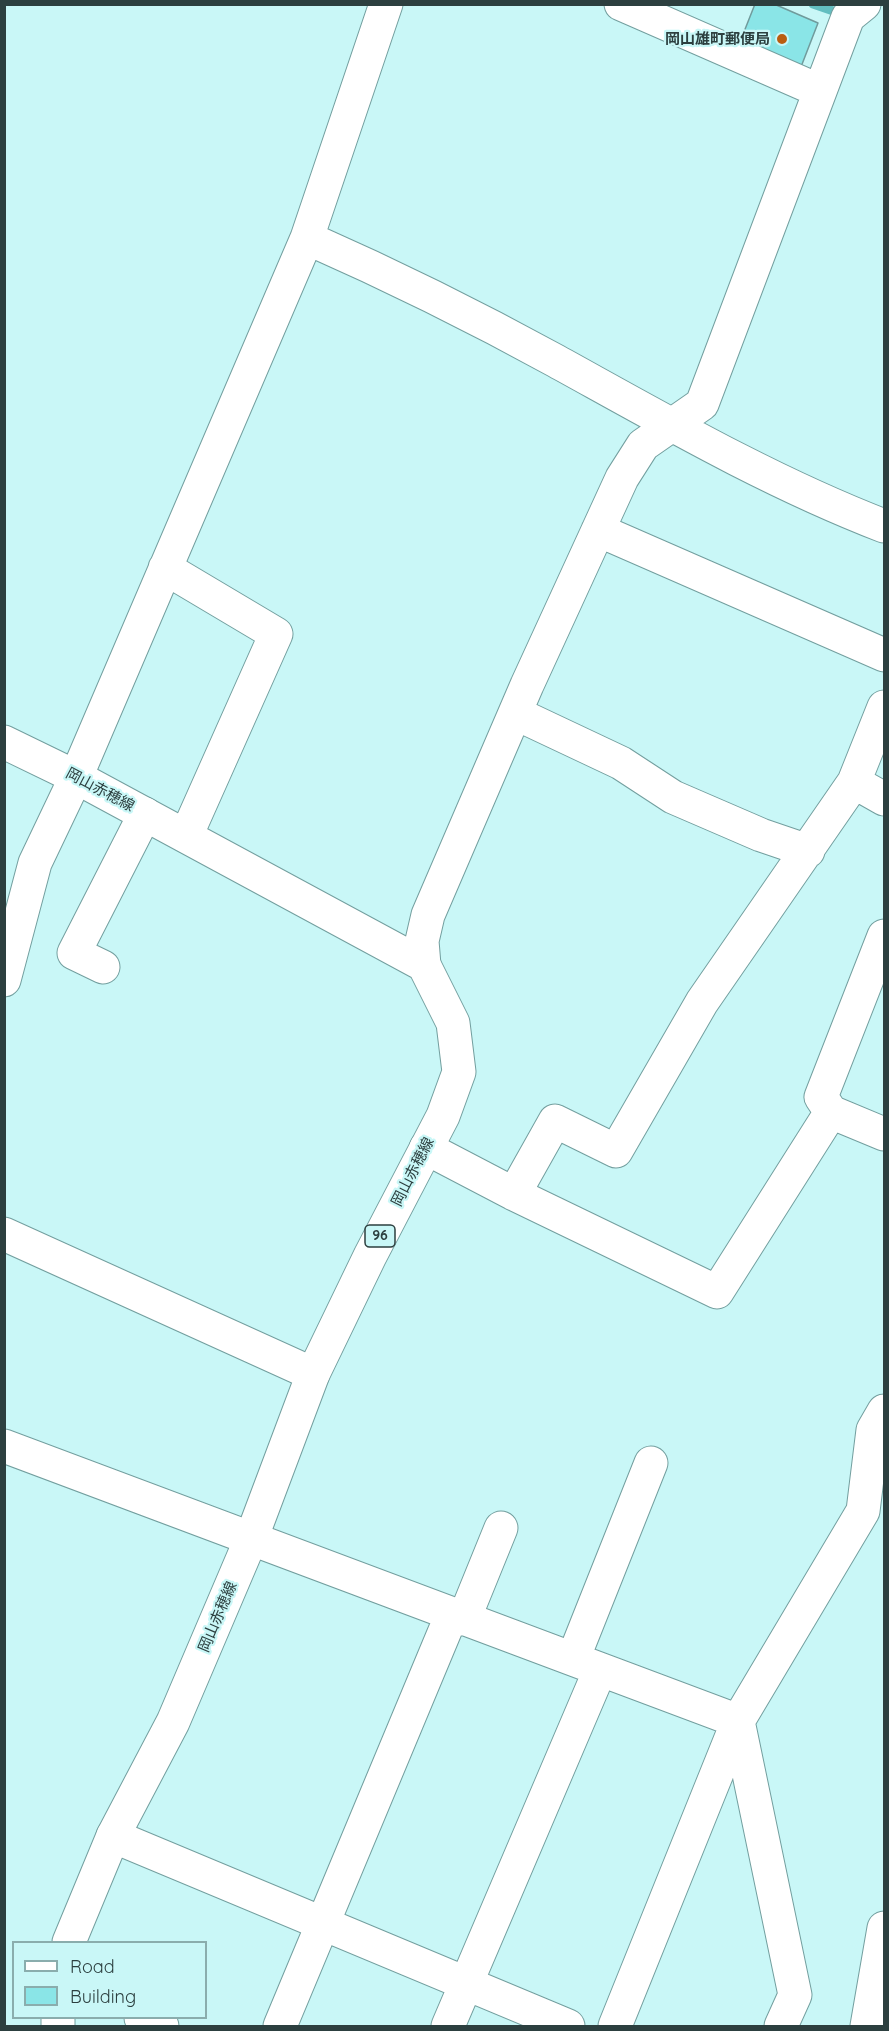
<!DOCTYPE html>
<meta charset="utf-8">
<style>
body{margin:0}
#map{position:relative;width:889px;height:2031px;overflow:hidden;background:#c9f7f7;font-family:Quicksand,sans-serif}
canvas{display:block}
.frame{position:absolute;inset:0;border:6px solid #2c3f3f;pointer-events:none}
.legend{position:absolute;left:12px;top:1941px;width:195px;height:78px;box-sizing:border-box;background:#c9f7f7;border:2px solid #8aadad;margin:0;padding:8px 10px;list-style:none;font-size:18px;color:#2c3f3f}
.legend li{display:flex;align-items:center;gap:12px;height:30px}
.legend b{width:30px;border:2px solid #8aadad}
</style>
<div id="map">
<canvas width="889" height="2031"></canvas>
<div class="frame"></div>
<ul class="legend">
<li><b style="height:8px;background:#fff"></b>Road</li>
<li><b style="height:16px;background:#8ae5e7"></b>Building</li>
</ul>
</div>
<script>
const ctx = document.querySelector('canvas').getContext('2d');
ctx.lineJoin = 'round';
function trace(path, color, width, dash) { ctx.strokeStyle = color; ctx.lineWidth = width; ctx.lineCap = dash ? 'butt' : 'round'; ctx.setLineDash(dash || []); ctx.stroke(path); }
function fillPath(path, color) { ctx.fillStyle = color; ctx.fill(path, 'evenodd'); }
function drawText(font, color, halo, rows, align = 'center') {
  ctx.font = font + ' Quicksand,"Noto Sans JP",sans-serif'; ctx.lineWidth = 4.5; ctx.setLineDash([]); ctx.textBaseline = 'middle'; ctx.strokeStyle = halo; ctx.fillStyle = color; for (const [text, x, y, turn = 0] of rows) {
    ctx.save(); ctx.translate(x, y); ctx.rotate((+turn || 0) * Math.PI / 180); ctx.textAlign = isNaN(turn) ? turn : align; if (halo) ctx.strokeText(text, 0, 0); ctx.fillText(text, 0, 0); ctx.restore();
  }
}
trace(new Path2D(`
 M813,4L842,14`), '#63bec0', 9);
const building = new Path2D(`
 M755,4H774L818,23L799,72L738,47Z`);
fillPath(building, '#8ae5e7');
trace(building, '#709b9c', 1.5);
const street = new Path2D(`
 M621,4L820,91
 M307,238C391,275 474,316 556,361C663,420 770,482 884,526
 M598,530L884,655
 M165,568L276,634L186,836
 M515,713L621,763L673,797L761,835L808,851
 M854,782L884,799
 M424,965L422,941L428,915L527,685L622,478L643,445L702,404L848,17L864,4
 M103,967L74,953L145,814
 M4,980L35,863L76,777L307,238L386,4
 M831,1112L821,1097L884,936
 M426,1148L514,1194L717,1292L831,1112L884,1134
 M514,1194L555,1121L616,1151L702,1002L854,782L884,707
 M4,1234L313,1374
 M4,1446L738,1721L615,2026
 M464,1619L501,1528
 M573,1659L651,1463
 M113,1836L568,2026
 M141,2018L162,2026
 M280,2026L452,1614
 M448,2026L600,1670
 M781,2026L795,1995L738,1721L863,1511L873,1430L884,1411
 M867,2026L884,1928`);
const primary = new Path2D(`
 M4,742L76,777L424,965L453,1023L459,1072L443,1116L370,1256L313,1374L251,1539L173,1722L113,1836L69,1942
 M58,2026V2018`);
trace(street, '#739f9f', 35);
trace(primary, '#739f9f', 35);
trace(street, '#fff', 33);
trace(primary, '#fff', 33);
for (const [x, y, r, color] of [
 [782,39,6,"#ba5d0f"]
]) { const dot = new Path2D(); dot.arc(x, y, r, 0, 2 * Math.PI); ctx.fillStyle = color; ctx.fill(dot); trace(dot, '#c9f7f7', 2); }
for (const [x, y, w] of [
 [380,1236,30]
]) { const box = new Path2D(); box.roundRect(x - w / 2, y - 11, w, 22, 4.5); ctx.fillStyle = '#c9f7f7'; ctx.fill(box); trace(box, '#2c3f3f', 1.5); }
drawText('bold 14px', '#2c3f3f', null, [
 ["96",380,1236]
]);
drawText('bold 15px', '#2c3f3f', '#c9f7f7', [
 ["岡山雄町郵便局",770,39]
], 'right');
drawText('15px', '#2c3f3f', '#c9f7f7', [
 ["岡山赤穂線",100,790,28],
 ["岡山赤穂線",413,1172,-63],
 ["岡山赤穂線",218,1617,-67]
]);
</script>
